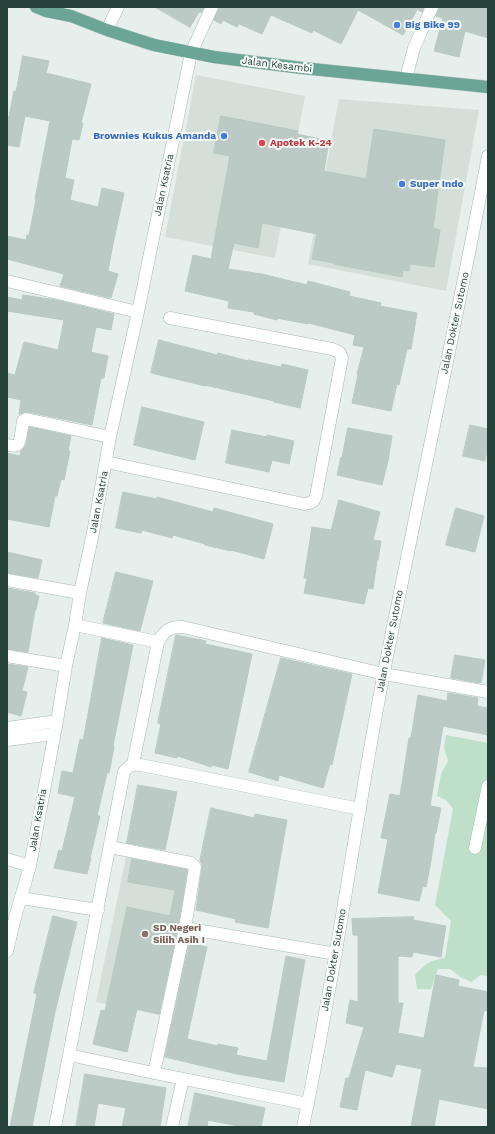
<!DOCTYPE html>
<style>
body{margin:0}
#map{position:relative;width:495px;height:1134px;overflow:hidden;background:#e6efeb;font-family:"Work Sans",sans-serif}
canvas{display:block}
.frame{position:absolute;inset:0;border:8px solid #24423a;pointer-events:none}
</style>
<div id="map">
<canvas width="495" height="1134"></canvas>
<div class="frame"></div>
</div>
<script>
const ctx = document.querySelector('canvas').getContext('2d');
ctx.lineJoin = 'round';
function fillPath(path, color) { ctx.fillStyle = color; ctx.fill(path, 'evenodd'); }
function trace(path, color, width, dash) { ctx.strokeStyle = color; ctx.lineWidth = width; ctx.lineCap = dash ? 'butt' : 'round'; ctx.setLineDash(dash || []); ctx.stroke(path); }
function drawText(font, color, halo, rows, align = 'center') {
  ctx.font = font + ' "Work Sans",sans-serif'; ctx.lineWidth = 4; ctx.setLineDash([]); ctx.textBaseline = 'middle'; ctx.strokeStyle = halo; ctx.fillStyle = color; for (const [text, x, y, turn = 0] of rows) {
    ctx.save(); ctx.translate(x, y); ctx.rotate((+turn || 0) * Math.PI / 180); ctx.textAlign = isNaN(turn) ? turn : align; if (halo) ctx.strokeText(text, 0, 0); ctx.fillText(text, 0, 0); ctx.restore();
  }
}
fillPath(new Path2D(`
 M196,75L305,96L275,258L165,237Z
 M339,99L479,110L446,291L308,264Z
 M127,852L194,866L163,1016L96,1002Z`), '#d4dfda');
fillPath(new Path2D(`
 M446,735L488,743V976L481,975L471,982L462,978L450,969H438L431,989H417L415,975C426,963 429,961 445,958L451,921L435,905L453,809L446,800L437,796L441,774L448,761L444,748Z`), '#bfe0c8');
const building = new Path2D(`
 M155,7H204L201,13L199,12L190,27Z
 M219,7H424L422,12L418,10V8L403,35L358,10L341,44L313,30L312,33L271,15L262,34L239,24L237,27L223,20L221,24L214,20Z
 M439,7H488V38L465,31L459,57L434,51L443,18L436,16Z
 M23,56L49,61L46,73L91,84L81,123H83L79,140L72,139L65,178L74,180L70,200L98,207L102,188L124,193L113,244L108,271L118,274L111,298L60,286L64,274L7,259V236L26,240L27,235H29L36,200L35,199L50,121L25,116L19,147L7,145V116L9,117L14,91H16Z
 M221,116L298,131L297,134L329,141L324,171L366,179L374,129L445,140L433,228L440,230L434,267L410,264L409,271L403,270L402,277L334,264V263L312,259L317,234L262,223L258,248L234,243L228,269L262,274L307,285L308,281L350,292L349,296L381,303L380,306L417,313L411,349H407L399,385L397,384L391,411L352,403L358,375L357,374L364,347L353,345L355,335L309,323L308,324L277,318V320L254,314V312L228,308L229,301L185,291L193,255L211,259L230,156L214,153Z
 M23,295L56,300L114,314L111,330L96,327L91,352L108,356L104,378H101L92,425L28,412L19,414L21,400L7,397V373L15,375L24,342L58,350L64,320L7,311V297L22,300Z
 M159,340L217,355L218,353L248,361V360L281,367L282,364L308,370L300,408L274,402V401L205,385V386L151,373Z
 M142,407L204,422L195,460L134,445Z
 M470,425L488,429V446L485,461L463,456Z
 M30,427L71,436L68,451H70L64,480L61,479L57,496H55L49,527L7,519V453L20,456L21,451L24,448L26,444Z
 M348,428L392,436L388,461L382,485L337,475L341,457H342Z
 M232,430L267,437V435L294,441L289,464L272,460L269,472L226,463Z
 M123,492L157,499V497L213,512L214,508L273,524L264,559L231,550V551L205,545V544L173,535L172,538L142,530L141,533L116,528Z
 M339,500L380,512L373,540L381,541L378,560H377L373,589L368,588L364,604L304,593L307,578H304L312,527L331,530Z
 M456,508L484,516L475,552L446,545Z
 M7,552L42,560L38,578L7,573Z
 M116,572L153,581L140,631L103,623Z
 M7,588L35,593V595L39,596L36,610H35L28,652L7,649Z
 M176,635L206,641L205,644L252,654L228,769L212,765L211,767L178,756L177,758L155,753L161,724L158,723Z
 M102,638L133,645L113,746L114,747L109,773H107L97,816H100L90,858H91L87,874L54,868L59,850L62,851L75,797L58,793L62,771L73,773L80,739L83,740Z
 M455,655L485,660L481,683L451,678Z
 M281,658L352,674L332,765L330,764L323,788L279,775L278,781L249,772Z
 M7,664L28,667L22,691L27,692L21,716L7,712Z
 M448,693L478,698L477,706L488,708V735L443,726L430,806L441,808L436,833H435L431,861L426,887L423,886L419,901L378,893L388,839L381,838L390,794L400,796L409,738H411L418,695L447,701Z
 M138,785L177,792L165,850L127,843Z
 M211,808L254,818L255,814L287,820L268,928L235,922L236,919L196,910L202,868V864L200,861Z
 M132,859L187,870L178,927L159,1014L137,1009L127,1052L93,1044L101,1010L105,1011L127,907L170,916L175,890L128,882Z
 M53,916L77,922L55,1012L32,1127H10L37,994L34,993Z
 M414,917L413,920L446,926L441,957L413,952L412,957L398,956V1003H403L398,1033L424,1038L436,975L459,980L458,986L488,992V1011L484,1010L473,1067L488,1068V1109L439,1099L434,1127H411L422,1069L396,1064L392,1077L365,1070L357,1110L340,1107L346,1078H349L364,1027L346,1023L350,1000L358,1002V935H353L352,919Z
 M189,943L207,947L187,1039L218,1046V1044L238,1048L236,1055L267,1061L286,956L305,960L284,1082L237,1074L165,1057Z
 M85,1074L166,1088L160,1127H122L126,1108L98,1103L94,1127H76Z
 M195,1093L265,1108L261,1127H243L208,1120L207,1127H188Z`);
fillPath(building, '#bbcac4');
trace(building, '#b8c9c2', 1);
const minor = new Path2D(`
 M107,30L118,7
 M406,78L414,48L432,7
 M7,281L138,312
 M7,445C10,445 14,447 17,445C21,442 22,426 23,421L26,419L110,437
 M106,462L304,504C311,503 313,503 316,496L342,358L339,352L332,349L170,318
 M7,580L80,593
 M75,625L158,642
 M7,656L66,666
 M7,728L57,721
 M7,740L54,734
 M133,764L158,642C164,631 170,626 183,627L384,674L488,692
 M110,847L191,863L195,867L185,928L154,1073
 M475,848L488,786
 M7,859L30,866
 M21,898L98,910
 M185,928L336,954
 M7,951L16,914L30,866L57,721L66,666L75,625L80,593L93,533L110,437L138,312L191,53L212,7
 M69,1055L154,1073L308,1104
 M55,1127C77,1008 102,890 124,772C129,765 133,764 141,765L360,809
 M172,1127L183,1079
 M303,1127C315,1069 326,1010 336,951C352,858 366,765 384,672C418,500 455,329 488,156`);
const major = new Path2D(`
 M36,7L46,11L71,16L107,30L154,45L214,57L302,68L488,87`);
trace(minor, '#a8b8b2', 13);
trace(major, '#c2cac8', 13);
trace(minor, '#fff', 12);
trace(major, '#6aa596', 12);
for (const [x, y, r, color] of [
 [397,25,4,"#3f7fe0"],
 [224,136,4,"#3f7fe0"],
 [262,143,4,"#e0444e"],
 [402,184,4,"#3f7fe0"],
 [145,934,4,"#8d6e63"]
]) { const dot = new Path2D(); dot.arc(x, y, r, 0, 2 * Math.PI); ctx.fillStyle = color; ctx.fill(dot); trace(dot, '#f7fbf9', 1.5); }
drawText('bold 10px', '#366cbe', '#f7fbf9', [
 ["Big Bike 99",405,25],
 ["Brownies Kukus Amanda",216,136,"right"],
 ["Super Indo",410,184]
], 'left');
drawText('10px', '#24423a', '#f7fbf9', [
 ["Jalan Kesambi",277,65,7],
 ["Jalan Ksatria",164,185,-78],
 ["Jalan Dokter Sutomo",455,323,-78],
 ["Jalan Ksatria",99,502,-79],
 ["Jalan Dokter Sutomo",390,641,-79],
 ["Jalan Ksatria",38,820,-80],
 ["Jalan Dokter Sutomo",334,960,-80]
]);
drawText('bold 10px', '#be3a42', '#f7fbf9', [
 ["Apotek K-24",270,143]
], 'left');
drawText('bold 10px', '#785e54', '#f7fbf9', [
 ["SD Negeri",153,928],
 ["Silih Asih I",153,940]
], 'left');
</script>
